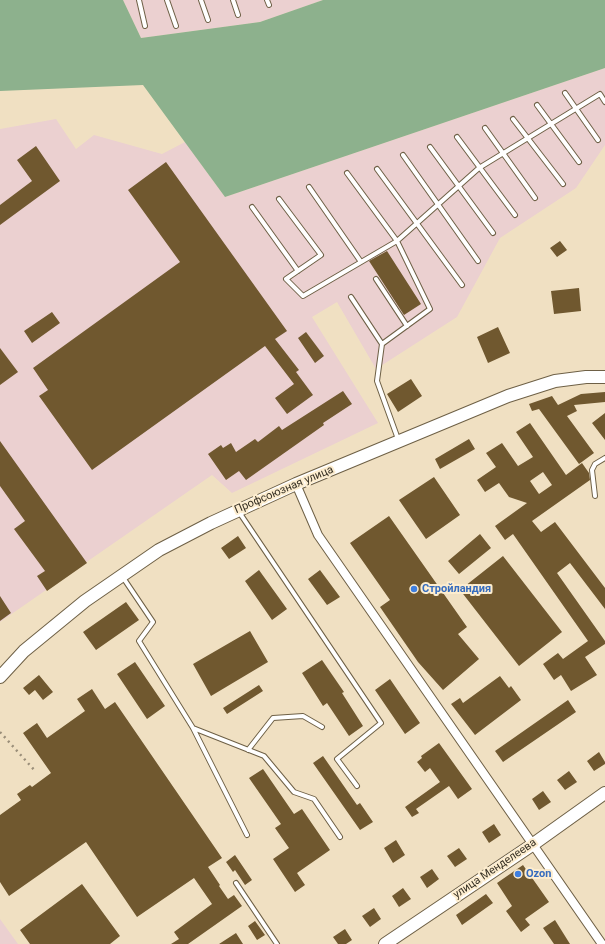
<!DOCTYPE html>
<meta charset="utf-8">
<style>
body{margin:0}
canvas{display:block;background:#f0e0c2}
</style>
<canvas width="605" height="944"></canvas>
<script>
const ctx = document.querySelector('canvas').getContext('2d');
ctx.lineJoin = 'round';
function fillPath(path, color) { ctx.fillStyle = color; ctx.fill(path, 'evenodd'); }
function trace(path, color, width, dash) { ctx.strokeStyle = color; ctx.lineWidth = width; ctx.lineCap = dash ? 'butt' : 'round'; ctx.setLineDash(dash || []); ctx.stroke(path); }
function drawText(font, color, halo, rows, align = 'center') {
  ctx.font = font + ' Roboto,sans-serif'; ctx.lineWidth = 4; ctx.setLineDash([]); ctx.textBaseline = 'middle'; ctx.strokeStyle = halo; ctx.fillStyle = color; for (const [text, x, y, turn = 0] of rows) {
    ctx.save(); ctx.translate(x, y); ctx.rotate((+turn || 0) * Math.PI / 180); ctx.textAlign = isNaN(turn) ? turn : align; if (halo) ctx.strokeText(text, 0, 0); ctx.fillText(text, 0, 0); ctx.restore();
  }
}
fillPath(new Path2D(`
 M123,0H323L260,22L141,38Z
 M605,68V145L576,188L500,238L457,317L376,369L337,302L312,317L378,423L232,493L212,475L0,622V129L56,119L76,149L94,135L162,154L185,142L225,197Z
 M0,919L18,944H0Z`), '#ebd0d0');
fillPath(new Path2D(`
 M0,0H123L141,38L260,22L323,0H605V68L225,197L143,85L0,91Z`), '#8db18d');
fillPath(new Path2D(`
 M36,146L60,181L0,225V205L32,181L17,160Z
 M166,162L287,331L275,339L299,370L296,372L313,395L287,414L275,398L294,384L265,346L92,470L39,396L48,390L33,368L180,262L128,190Z
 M560,241L567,250L557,257L550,248Z
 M387,251L421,304L404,315L369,261Z
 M579,288L581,311L554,314L551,291Z
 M52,312L60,323L32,343L24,331Z
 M498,327L510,353L488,363L477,337Z
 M306,332L324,356L315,363L298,338Z
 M0,348L18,372L0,385Z
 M411,379L422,396L398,412L387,394Z
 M343,391L352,404L323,423L324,425L246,480L239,471L226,480L208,454L221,445L223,448L231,443L236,452L255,439L258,442L279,426L282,430Z
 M605,392V402L574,405L577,411L567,416L594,453L579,464L539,409L532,411L529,404L552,396L558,405L581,394Z
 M605,413V440L592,423Z
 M530,423L566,475L582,463L589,473L590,480L532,521L541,532L555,522L605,588V609L570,563L557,573L605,641V644L585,657L597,675L571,691L561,675L554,680L543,664L558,653L563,659L588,641L513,534L505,540L495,526L527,503L509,497L499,483L485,492L477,480L496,467L486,453L502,443L518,466L533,457L516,432ZM543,472L552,485L539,494L530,481Z
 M469,439L475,449L440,469L435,459Z
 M0,441L87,563L47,591L37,576L45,571L14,529L25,521L0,486Z
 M434,477L460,515L426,539L399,500Z
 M389,516L467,627L458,634L479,659L443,690L418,662L380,607L390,600L350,543Z
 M480,534L491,548L459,574L448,561Z
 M238,536L246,548L229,559L221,548Z
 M503,556L562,632L519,666L460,590Z
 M259,570L287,609L272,620L245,581Z
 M320,570L340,597L327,605L308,579Z
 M0,596L11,613L0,621Z
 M126,602L139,620L96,650L83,632Z
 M250,631L268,662L211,696L193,664Z
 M322,660L344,692L342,693L363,726L349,736L327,703L323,706L302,673Z
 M135,662L165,706L147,719L117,674Z
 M39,675L53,692L43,700L35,690L29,695L23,688Z
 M500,676L509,688L511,686L521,700L475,735L451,704L460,698L463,703Z
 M390,679L420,723L405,734L375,690Z
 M259,685L263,691L227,714L223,708Z
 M92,689L105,709L115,702L222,858L208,867L220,885L219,886L228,899L234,895L242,906L188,944H171L179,939L174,932L212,904L194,878L137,917L86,842L9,896L0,882V815L21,800L17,794L30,785L32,787L51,773L23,733L37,723L47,738L85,711L77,699Z
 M568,700L576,712L503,762L495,751Z
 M439,743L472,789L458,799L449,786L416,809L419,813L412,817L405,807L440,782L430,768L425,772L417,762L422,758L421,756Z
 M599,752L605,762V764L594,771L587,761Z
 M323,756L357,805L360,803L373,822L360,830L313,763Z
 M263,769L294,814L302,809L330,850L297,873L305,885L295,892L273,859L289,848L275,828L281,824L249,778Z
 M569,771L577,782L565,790L557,780Z
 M543,791L551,802L539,810L532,799Z
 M494,824L501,835L489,843L482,832Z
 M396,840L405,855L393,863L384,848Z
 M459,848L467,859L455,867L447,856Z
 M235,855L252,880L245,885L235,870L233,872L226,862Z
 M523,865L549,902L525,919L530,925L521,932L506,911L512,906L497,883Z
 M432,869L439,879L427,888L420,877Z
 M82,884L120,936L110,944H30L20,930Z
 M403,888L411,899L399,907L392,896Z
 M486,894L493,903L462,925L456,915Z
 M374,908L381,919L370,927L362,916Z
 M555,920L570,944H554L543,928Z
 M255,921L265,935L257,940L248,926Z
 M345,929L352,940L346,944H338L333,937Z
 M236,933L243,944H219Z`), '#70582f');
const lane = new Path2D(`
 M139,0L145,26
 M167,0L176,26
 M201,0L208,20
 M233,0L238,15
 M267,0L269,5
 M565,93L598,140
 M537,105L579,162
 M513,119L563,184
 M485,128L535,198
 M457,137L515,215
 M430,147L493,233
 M403,155L478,261
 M377,169L462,285
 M309,187L361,262
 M279,199L321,255L286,279L303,296L397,241L347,173
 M252,207L298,271
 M376,279L407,326
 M351,297L382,344
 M398,439L377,381L382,344L430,309L397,241L479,168L600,94L605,102
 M595,496L592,470L595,464L605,458
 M239,512L381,723L337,759L357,786
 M122,576L153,622L139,641L193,728L247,835
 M193,728L264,756L294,792L314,799L340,837
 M248,750L273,718L303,716L322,727
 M236,883L277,944`);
const street = new Path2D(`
 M296,484L318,535L602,944`);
const secondary = new Path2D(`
 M0,677L24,651L85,601L159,550L211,523L296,484L508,396L555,381L586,377H605
 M385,944L532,845L605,793`);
trace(lane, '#6e6046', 6);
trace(street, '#6e6046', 10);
trace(secondary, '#6e6046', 14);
trace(lane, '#fff', 4);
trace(street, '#fff', 8);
trace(secondary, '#fff', 12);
trace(new Path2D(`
 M0,732L36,772`), '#9a8e79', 2.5, [2, 4]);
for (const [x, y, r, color] of [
 [414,589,4,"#3f7fe0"],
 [518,874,4,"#3f7fe0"]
]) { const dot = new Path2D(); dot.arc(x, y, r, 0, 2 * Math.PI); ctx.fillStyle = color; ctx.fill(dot); trace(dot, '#fdedcf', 1.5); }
drawText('11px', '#352f23', '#fdedcf', [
 ["Профсоюзная улица",284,490,-23],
 ["улица Менделеева",495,869,-34]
]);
drawText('bold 11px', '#366cbe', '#fdedcf', [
 ["Стройландия",422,589],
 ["Ozon",526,874]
], 'left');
</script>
